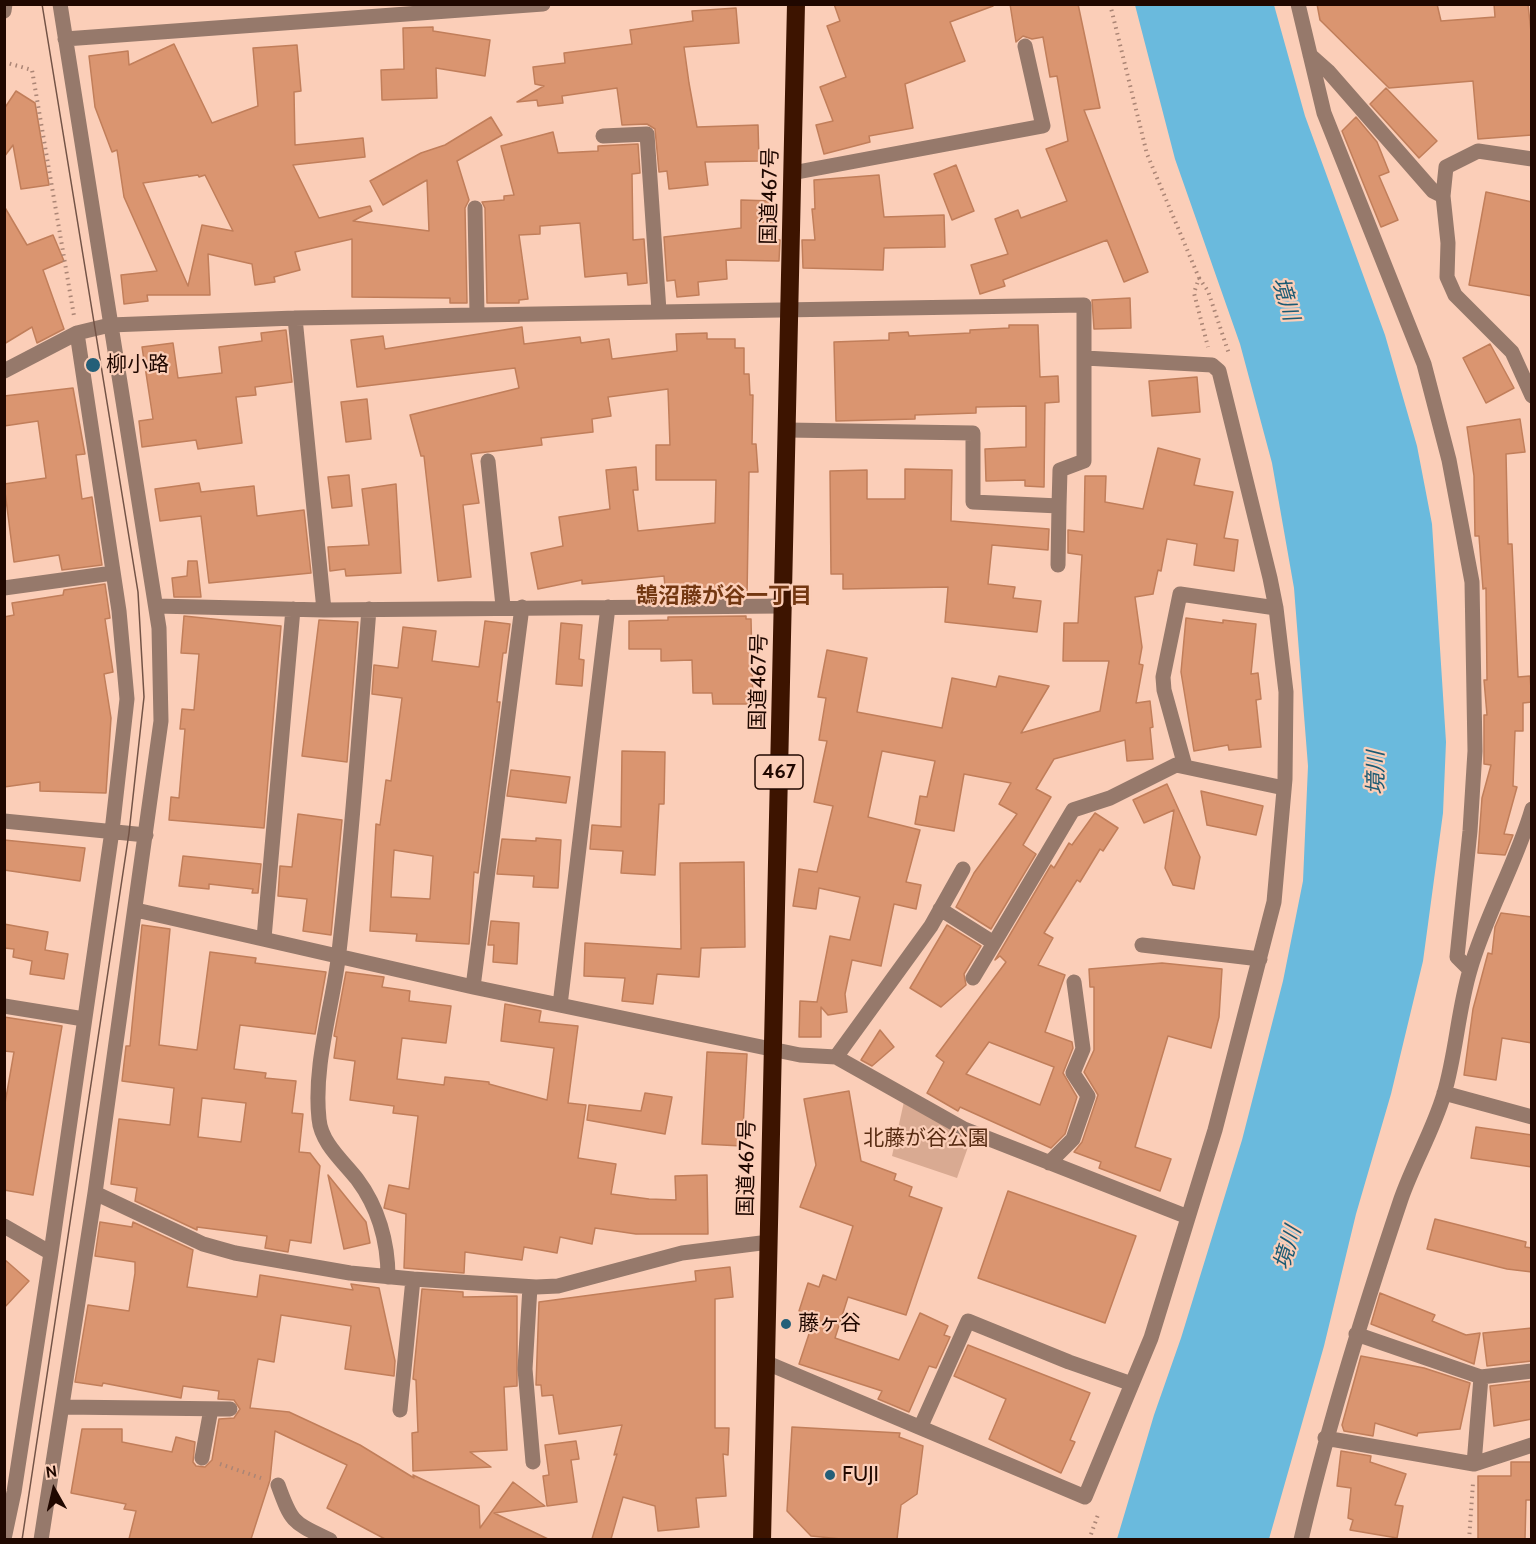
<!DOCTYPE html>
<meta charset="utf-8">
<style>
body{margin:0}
#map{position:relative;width:1536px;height:1544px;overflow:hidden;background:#fbceb8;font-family:Cabin,sans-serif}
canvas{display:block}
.frame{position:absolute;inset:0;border:6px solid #200800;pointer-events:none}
.north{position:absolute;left:24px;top:1460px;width:60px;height:60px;-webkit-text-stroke:4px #fbceb8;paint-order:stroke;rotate:352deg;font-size:16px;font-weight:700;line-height:24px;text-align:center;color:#200800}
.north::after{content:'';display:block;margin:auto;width:21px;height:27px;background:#200800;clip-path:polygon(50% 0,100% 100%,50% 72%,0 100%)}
</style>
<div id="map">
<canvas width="1536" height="1544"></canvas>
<div class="frame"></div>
<div class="north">N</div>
</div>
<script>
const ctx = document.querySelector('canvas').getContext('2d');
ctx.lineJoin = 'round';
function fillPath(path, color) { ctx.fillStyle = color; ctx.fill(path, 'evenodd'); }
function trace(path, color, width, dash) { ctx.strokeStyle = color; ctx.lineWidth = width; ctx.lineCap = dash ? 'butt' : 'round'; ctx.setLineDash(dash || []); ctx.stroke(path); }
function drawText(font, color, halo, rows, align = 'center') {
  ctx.font = font + ' Cabin,"Noto Sans JP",sans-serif'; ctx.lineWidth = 4.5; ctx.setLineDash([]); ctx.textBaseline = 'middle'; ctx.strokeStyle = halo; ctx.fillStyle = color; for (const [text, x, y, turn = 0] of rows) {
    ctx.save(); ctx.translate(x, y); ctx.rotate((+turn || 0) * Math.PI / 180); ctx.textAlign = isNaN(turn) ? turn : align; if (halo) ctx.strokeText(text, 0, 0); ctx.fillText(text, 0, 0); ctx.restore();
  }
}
fillPath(new Path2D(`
 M905,1097L973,1133L957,1178L892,1156Z`), '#d9aa92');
fillPath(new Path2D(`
 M1135,5H1274L1305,116L1385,335L1417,446L1432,524L1446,742L1443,813L1423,961L1391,1094L1356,1214L1324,1346L1269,1539H1117L1154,1415L1181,1338L1242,1140L1283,981L1303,881L1308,766L1294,588L1272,463L1240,344L1175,159Z`), '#6abadd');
const building = new Path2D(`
 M834,4H993V6L950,22L965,61L905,84L913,128L869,136L870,142L824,154L816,125L833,121L820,87L846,77L827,26L840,21Z
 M1010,4H1078L1100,108L1084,110L1148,272L1124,282L1107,240L1003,280L1005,286L980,294L971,265L1008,254L995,219L1018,210L1021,218L1067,201L1046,149L1068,141L1057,76L1050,77L1043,37L1032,39L1023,36L1016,42Z
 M1317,4H1437L1441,21L1495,17L1494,4H1528L1532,41V135L1478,139L1473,81L1389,88L1320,20Z
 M736,8L739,43L684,47L689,83L697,127L758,125L759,161L705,162L708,185L669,189L667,171L659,172L655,129L647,124L622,125L617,88L562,96L563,103L538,106L537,100L517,102L544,86L535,84L533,67L565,63L564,53L632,44L630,30L693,21L692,11Z
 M433,27V31L490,40L485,76L436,68L437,98L382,100L381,70L404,69L403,28Z
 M174,44L212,123L258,106L253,48L297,45L301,91L294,92L295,145L363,138L365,157L293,165L319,218L370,206L372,211L353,221L429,231L427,180L383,205L370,181L421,153L445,145L491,117L502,135L457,161L469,200L465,208L467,303H450V298L352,297V239L295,252L300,270L274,277L275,282L255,285L252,264L208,254L210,295H147L148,301L124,304L121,275L157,271L124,197L117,150L112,152L95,107L89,56L128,51L129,65ZM198,175L199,177L205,175L233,231L202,225L188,286L143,183Z
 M1386,88L1437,141L1419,158L1370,104Z
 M16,91L35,103L49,185L21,189L13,145L4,157V109Z
 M1356,117L1377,142L1389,172L1379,176L1398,220L1381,227L1342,131Z
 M553,132L558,153L598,151V146L638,144L640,173L632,174L633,240L644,239L647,283L628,285L627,273L585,277L580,223L540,226V234L519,235L528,299L519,300V303H487L485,208L482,202L504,200V196L514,195L501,146Z
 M956,165L974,211L952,220L934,174Z
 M879,175L884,217L944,215L945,247L884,248L883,270L803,268L802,240H815L812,209H815L814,180Z
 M1486,192L1532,202V296L1469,285Z
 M741,200L773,201V240H780L779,261L726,260L727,279L698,282L699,295L677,297L675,280L667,281L664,237L741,228Z
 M4,206L27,245L53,235L64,261L43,270L64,329L37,343L32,327L4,344Z
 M1130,298L1131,328L1094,329L1092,300Z
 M1009,325H1038L1040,377L1058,376L1059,402L1045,403L1044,487L1025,486V480L986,481L985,449L1026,447V406L976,407V413L915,415V419L836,421L834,342L889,340V333L908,332L909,336L970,333V330L1009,328Z
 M522,327L524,344L580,337L581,343L609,339L612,359L677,351L676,334L707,333V339H735V348H744V374H749L750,395H753L752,444H756L758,472H749L747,597H666L664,576L582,584V580L538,589L531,553L563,546L559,517L610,509L606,470L636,467L638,490H633L638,531L715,523L716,480H656V445H670L668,389L608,397L611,416L592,419L593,432L541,438L542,445L471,454L479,503L463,505L471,577L438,581L424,456H421L410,415L519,388L515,368L357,387L351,340L383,336L385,349Z
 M286,330L292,382L255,387L256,395L236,397L242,443L198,449L196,440L142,447L139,421L153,419L142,347L173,343L178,378L222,373L219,347L262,341L261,333Z
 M1490,344L1514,388L1486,403L1463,358Z
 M1197,377L1200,412L1152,416L1149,381Z
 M73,388L85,454L76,455L82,499L92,497L102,565L62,570L59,555L14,562L4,484L46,478L38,421L4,426V396Z
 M367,399L371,439L346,442L341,402Z
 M1520,419L1525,452L1506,454L1508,544H1512L1518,677L1530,676L1532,702L1523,703V731H1515L1513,786L1517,787L1504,834L1513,835L1505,855L1478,853L1482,798L1491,765L1484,764V715H1487L1484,680H1487L1486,588L1483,589L1479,536H1475L1474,476L1467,427Z
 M1158,448L1200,459L1194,485L1233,492L1224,538L1238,540L1234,571L1194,565L1197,544L1167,539L1161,571L1158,570L1153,594L1135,597L1142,647L1139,664L1143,665L1136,703L1150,701L1153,727L1150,728L1153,759L1127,761L1125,740L1054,759L1036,789L1051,797L1023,845L1036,854L991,929L956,907L974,873L1017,814L999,804L1011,783L964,774L954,831L915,824L920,796L927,797L935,761L882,751L868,817L920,830L906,882L921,885L916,909L894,904L881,966L852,960L845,994L847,1012L828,1015L821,1007V1037H799L800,1001L817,1002L830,936L850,940L860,897L819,888L816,909L793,906L799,869L817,872L833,806L814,802L827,741L819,740L826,698L818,697L827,650L867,658L857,712L942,728L952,678L996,687L999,676L1049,686L1021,733L1100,711L1109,661H1063L1064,623H1078L1082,555L1068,553V530L1084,532L1085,476H1106L1105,502L1143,509Z
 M905,469L952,470L951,521L1049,529L1048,550L992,545L988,584L1015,587L1013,598L1041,601L1037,632L945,622L948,587L843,589V574H831L830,471L867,470V499H905Z
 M349,475L352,506L332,508L328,477Z
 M199,483L201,492L254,486L257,516L304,510L311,573L209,583L201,516L160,521L155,489Z
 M396,484L401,573L346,576L345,569L330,571L328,547L369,545L362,489Z
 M188,561H197L201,597H174L172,578L187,576Z
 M105,584L110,618L105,619L113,672L104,674L111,718L106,793L40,791V782L4,787V617L14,615L12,603L63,595L64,590Z
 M184,616L281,626L264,828L169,820L171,797L179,798L185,729H180L182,709L194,710L199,654L181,653Z
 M746,616V619H751L753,704H713L712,693H693L692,660L661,661V649H629V621L668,620V617Z
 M1186,618L1223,623V620L1256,624L1251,674L1258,673L1261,699L1256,700L1261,747L1229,750L1228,745L1194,751L1181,672Z
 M319,620L358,622L347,762L302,756Z
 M485,621L510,624L506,653H503L497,702H500L478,873L474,872L469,944L416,941L417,934L370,931L376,824L380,825L386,780L391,781L402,698L372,694L374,665L398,668L403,627L436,631L432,661L479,667ZM394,850L433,856L430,899L391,897Z
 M561,623L582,625L579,659L584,660L582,686L556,684Z
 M622,751L665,752L664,804H659L655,875L621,873L623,851L590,849L592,825L621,827Z
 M511,770L570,777L566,803L507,796Z
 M1167,784L1200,857L1194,889L1173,885L1165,868L1174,810L1144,823L1133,800Z
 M1201,791L1263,806L1256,835L1207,825Z
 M1095,813L1118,828L1103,851L1100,849L1080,882L1077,880L1044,933L1053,938L1038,965L1065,975L1045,1032L1072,1042L1073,1048L1063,1073L1077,1097L1065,1134L1051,1148L960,1107L958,1111L927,1093L944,1062L936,1056L1006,962L1000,956L995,960L1051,865L1054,868L1069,843L1072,845ZM989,1042L1054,1067L1040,1105L966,1074Z
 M298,814L342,820L331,935L303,931L307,899L278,896L280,866L292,867Z
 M536,838L561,840L558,888L533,887L534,876L497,874L502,839L536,841Z
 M4,840L85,848L80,881L4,870Z
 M183,856L261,864L258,893H252L253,889L209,884V889L179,886Z
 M744,862L745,947L701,948L699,977L657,974L653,1004L622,1001L625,978L584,976L585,943L681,949L680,863Z
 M1501,913L1532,917V1043L1502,1038L1496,1080L1464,1075L1473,1009L1488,953L1492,954L1495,927Z
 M491,921L519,923L517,964L493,962L494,945H488Z
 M4,924L48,932L45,950L68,954L64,979L30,974L32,961L13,957L14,949L4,948Z
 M142,925L170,929L159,1045L197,1050L210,952L256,958L255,963L326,972L315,1034L240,1025L234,1069L266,1073L265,1078L296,1081L292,1113L303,1114L299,1152L310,1153L320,1166L311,1243L290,1240L288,1252L265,1248L267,1236L197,1227V1230L135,1201L137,1188L111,1184L119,1119L170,1125L174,1088L122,1081L126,1046H130ZM202,1098L246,1103L241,1142L198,1137Z
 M947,925L981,946L964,974L966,985L941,1007L910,988Z
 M1162,963L1222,969L1219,1017L1211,1048L1168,1036L1135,1147L1171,1159L1160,1191L1099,1168L1101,1162L1074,1152L1082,1142L1098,1095L1084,1072L1094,1050V987H1090L1089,969Z
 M346,972L384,977L382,987L410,991L409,1001L451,1006L446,1043L402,1038L397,1079L444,1085L445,1077L489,1082V1084L547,1100L554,1048L501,1041L505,1004L541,1011L539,1022L578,1026L568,1103L586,1105L578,1158L616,1164L611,1194L649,1199L676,1200L675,1176L707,1175L708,1234H636L595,1228L592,1244L560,1237L557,1253L524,1247L522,1260L465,1252L464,1273L404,1268L406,1214L384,1208L389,1185L409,1189L418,1116L393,1113L394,1106L350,1100L355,1061L334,1058L337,1037L334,1036Z
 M4,1017L62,1026L33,1195L4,1190V1109L14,1052L4,1051Z
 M880,1030L894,1047L872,1066L861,1060Z
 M707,1052L747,1054L742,1146L702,1144Z
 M849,1091L861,1161L896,1174L894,1180L912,1187L909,1196L942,1208L906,1315L848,1297L835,1338L899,1360L920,1313L948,1326L944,1335L950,1337L936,1368L929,1366L909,1412L878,1399L882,1391L799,1364L815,1316L799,1311L808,1283L819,1287L823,1275L836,1280L853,1226L800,1207L816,1165L804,1099Z
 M645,1093L672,1097L665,1134L587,1120L589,1105L641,1111Z
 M1476,1127L1532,1135V1167L1471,1158Z
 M328,1175L366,1222L370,1243L344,1249Z
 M1008,1191L1136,1236L1105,1323L978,1278Z
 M1435,1219L1526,1242L1525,1247L1532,1248V1272L1507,1269L1427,1249Z
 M100,1222L132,1227L133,1222L193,1250L187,1287L257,1297L260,1275L353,1290L351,1284L379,1288L395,1361L394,1376L345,1369L351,1326L281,1315L274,1362L258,1359L250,1408L289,1412L360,1445L414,1478L413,1475L479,1506L480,1528L513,1482L545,1506L494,1513L548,1539H385L327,1508L347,1465L275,1431L270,1480L251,1539H129L136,1511L124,1509L126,1504L71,1493L82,1429H122V1442L172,1452L176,1437L195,1442L193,1462L196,1466L205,1467L212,1460L219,1419L234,1418L240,1409L234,1400L218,1399L219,1391L183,1386L181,1398L103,1383L102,1386L75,1382L88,1305L129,1311L135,1273V1262L95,1256Z
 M4,1259L29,1281L4,1308Z
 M730,1267L733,1297L715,1299V1428H729L728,1455L723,1454L726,1496L696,1498L699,1527L658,1531L655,1506L623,1497L611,1539H592L617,1454L614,1455L622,1425L559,1434L553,1395L542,1396L541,1385H536L539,1302L696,1281L695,1271Z
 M422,1289L463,1292V1297L517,1296V1386L504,1387L507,1450L470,1452L491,1467L413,1471L412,1433L418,1432L416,1380L413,1379Z
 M1380,1293L1435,1315L1432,1321L1466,1335L1480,1333L1474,1364L1371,1324Z
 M1532,1328V1361L1487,1366L1483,1333Z
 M968,1345L1090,1393L1070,1440L1075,1442L1061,1473L989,1439L1006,1399L954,1376Z
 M1361,1356L1424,1368L1470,1383L1460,1429L1418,1433L1417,1436L1375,1423L1373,1436L1344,1431L1342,1425Z
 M1532,1381V1419L1494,1426L1490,1386Z
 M792,1427L900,1433L899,1437L923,1446L917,1494L901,1505L897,1539H841L811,1536L787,1511Z
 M576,1441L579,1459L571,1460L577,1502L547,1506L543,1476L549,1475L545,1445Z
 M1341,1451L1371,1456L1370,1462L1406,1474L1395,1505L1403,1506L1397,1538L1350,1530L1353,1520L1348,1518L1351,1488L1337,1486Z
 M1511,1462H1532V1500H1526L1525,1539H1478V1476H1511Z`);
fillPath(building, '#da9570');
trace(building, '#c17e5a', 1.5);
trace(new Path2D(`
 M1110,4L1147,154L1199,278L1194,293L1208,347
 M4,62L32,70L74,316
 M1199,278L1208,291L1229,354
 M220,1464L261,1478
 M1089,1540L1099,1512
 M1469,1540L1473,1483`), '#ab8575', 4, [1.5, 4.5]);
trace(new Path2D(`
 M1298,4L1324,113L1424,364L1449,460L1472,582L1475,751L1470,831L1457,957L1470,970
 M4,11L5,4
 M65,39L543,4
 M1310,55L1328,71L1433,191L1443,196
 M603,136L647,134L659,311
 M1532,159L1478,151L1446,167L1443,196L1448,243L1447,277L1455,295L1512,352L1532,396
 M792,173L1043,126L1025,46
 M475,208L477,314
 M295,318L324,610
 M4,371L77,333L110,325L295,318L1084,305V461L1060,470L1059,506L973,502V433L787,430
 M488,461L503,606
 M1058,565L1059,506
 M4,588L113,573
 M156,606L324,610L782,606
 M369,609C360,724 352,838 339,952C333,1006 313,1064 319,1119C321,1143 343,1161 357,1179C378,1207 388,1242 388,1277
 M1185,766L1164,690L1163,677L1180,594L1276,608
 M4,821L146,835
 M940,909L994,943L1073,810L1110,798L1176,765L1284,788
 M136,910L473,987L800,1055L836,1057L964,1129L1188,1217
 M264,938L293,609
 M1142,945L1260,959
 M973,978L994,943
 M473,987L522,607
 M560,1005L608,607
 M4,1006L84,1019
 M836,1057L931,926L963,869
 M1444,1093L1532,1117
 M1049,1163L1073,1139L1088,1096L1073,1073L1083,1049L1074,982
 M95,1193L203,1244L235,1253L350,1273L413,1279L536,1287L558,1286L682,1253L769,1242
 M4,1226L51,1253
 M530,1287L525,1369L533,1462
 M1356,1334L1481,1377L1532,1371
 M767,1363L1085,1497L1151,1338L1215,1130L1274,902L1285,779L1286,692L1276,608L1270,578L1219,371L1212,365L1085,358
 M63,1407L230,1409
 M400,1410L413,1279
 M921,1426L968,1321L1069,1362L1132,1384
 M1325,1438L1474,1464L1532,1445
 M202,1458L211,1409
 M1474,1464L1481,1377
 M278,1485C292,1524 293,1522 330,1540
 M4,1539L14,1492L51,1253L112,831L127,699L119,611L77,333
 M41,1540L95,1193L161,721L159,628L60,4
 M1301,1540C1328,1424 1363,1312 1401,1199C1413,1164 1433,1131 1444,1094C1456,1054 1458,1010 1470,970C1486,914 1516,864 1532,809`), '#96796b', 15);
trace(new Path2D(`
 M762,1540L796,4`), '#3d1400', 18);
trace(new Path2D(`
 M22,1540L129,833L144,697L138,592L42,4`), '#735346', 1.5);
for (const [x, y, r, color] of [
 [93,365,8,"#245f78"],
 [786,1324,6,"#245f78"],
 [830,1475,6,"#245f78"]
]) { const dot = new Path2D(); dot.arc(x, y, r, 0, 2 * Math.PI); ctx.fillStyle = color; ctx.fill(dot); trace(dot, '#fbceb8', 2); }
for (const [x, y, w] of [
 [779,772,48]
]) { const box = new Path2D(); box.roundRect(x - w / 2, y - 17, w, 34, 4.5); ctx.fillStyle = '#fbceb8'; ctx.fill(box); trace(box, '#200800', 1.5); }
drawText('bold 20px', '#200800', null, [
 ["467",779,772]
]);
drawText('21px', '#200800', '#fbceb8', [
 ["国道467号",770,196,-89],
 ["国道467号",759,682,-89],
 ["国道467号",747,1168,-89]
]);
drawText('21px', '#200800', '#fbceb8', [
 ["柳小路",106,365],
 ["藤ヶ谷",798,1324],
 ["FUJI",842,1475]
], 'left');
drawText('21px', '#582c13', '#fbceb8', [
 ["北藤が谷公園",926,1139]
]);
drawText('italic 22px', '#1b5a73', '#fbceb8', [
 ["境川",1285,299,73],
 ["境川",1377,773,-90],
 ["境川",1288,1248,-73]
]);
drawText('bold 22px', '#733711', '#fbceb8', [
 ["鵠沼藤が谷一丁目",724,597]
]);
</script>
